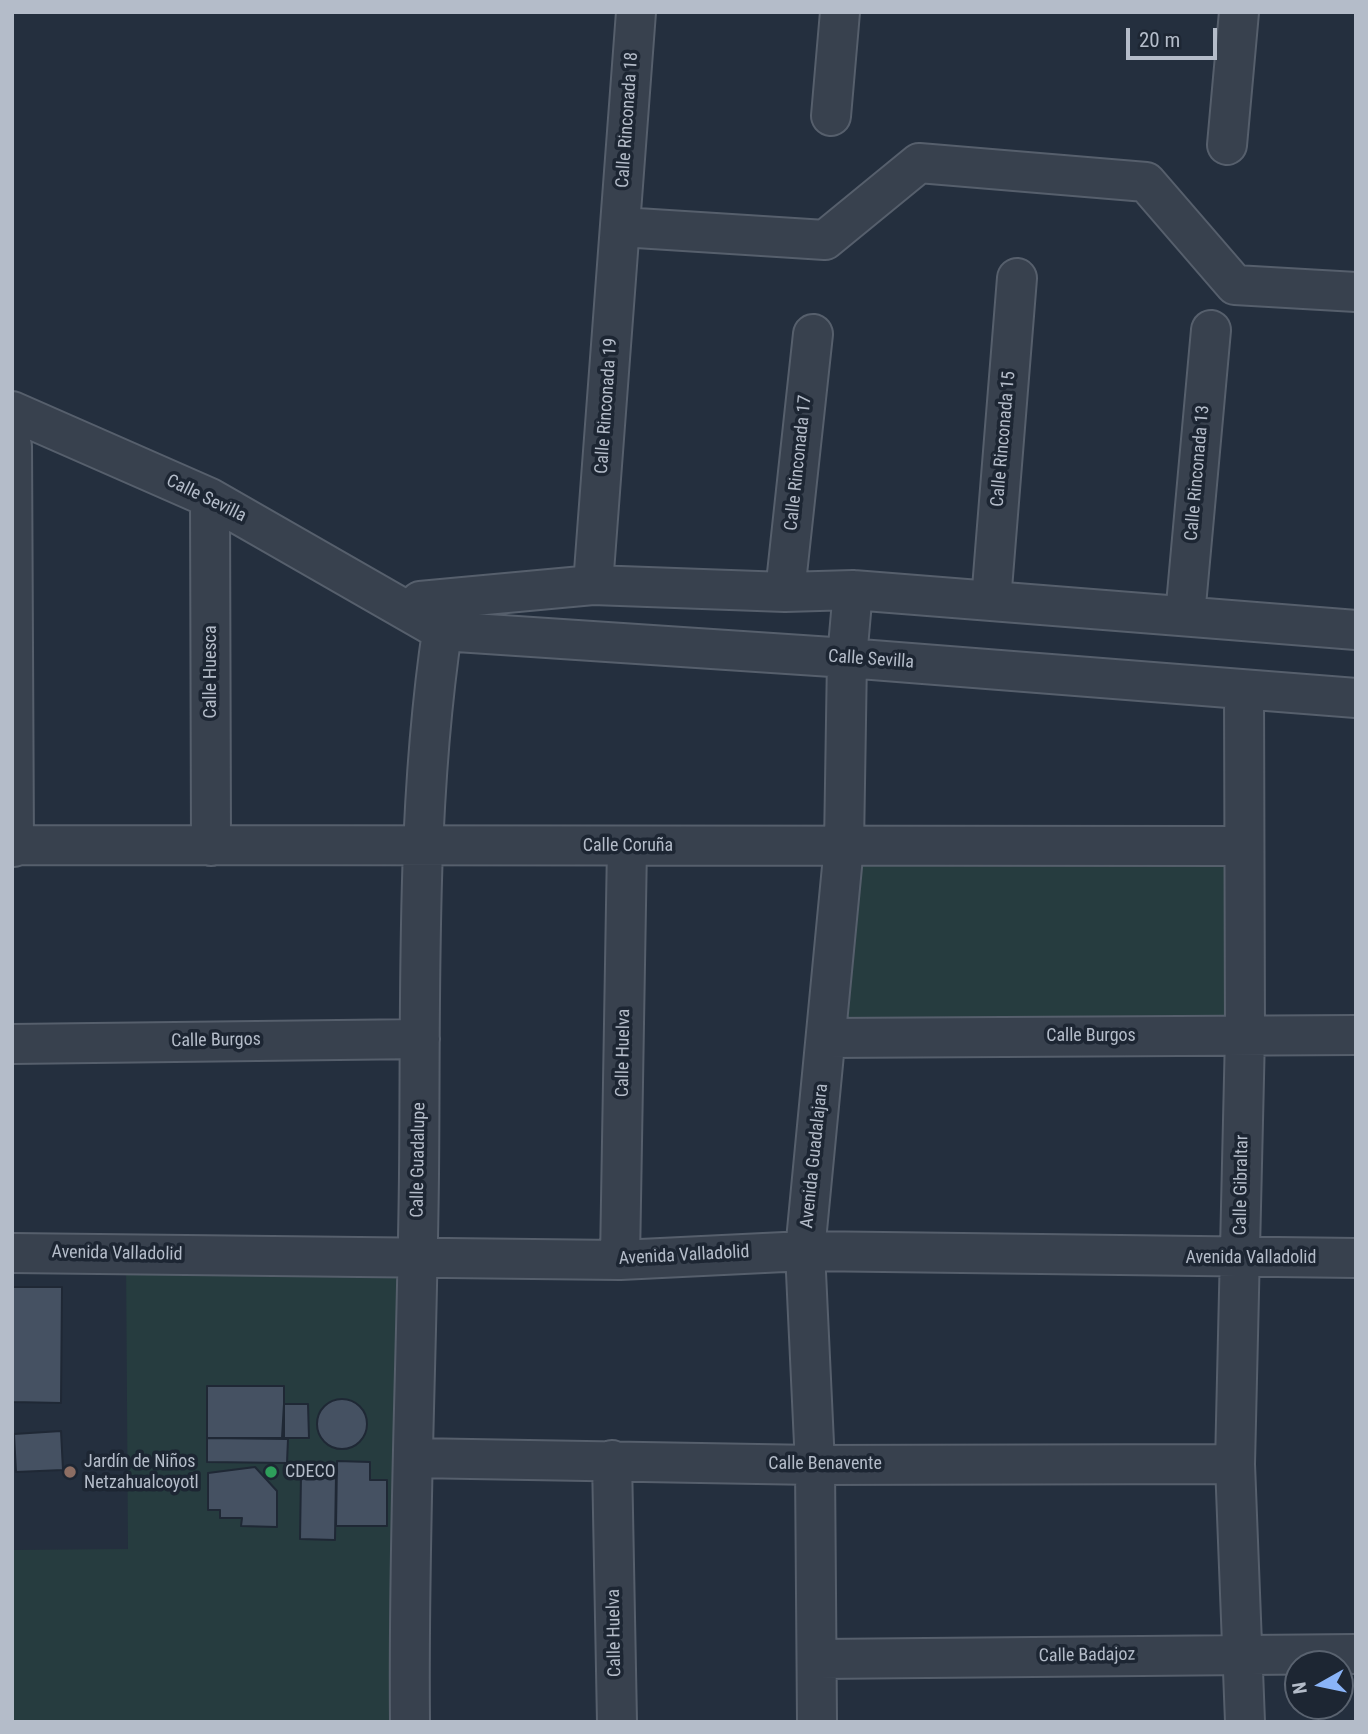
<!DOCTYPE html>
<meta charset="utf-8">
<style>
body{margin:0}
#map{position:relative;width:1368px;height:1734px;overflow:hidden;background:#242f3e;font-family:"Roboto Condensed",sans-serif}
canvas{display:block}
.frame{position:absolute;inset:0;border:14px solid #b4bcc9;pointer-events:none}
.north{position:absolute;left:1284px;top:1650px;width:70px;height:70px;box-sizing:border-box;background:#1d2633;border:2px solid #59626f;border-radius:50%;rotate:261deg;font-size:19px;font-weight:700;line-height:28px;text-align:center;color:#b4bcc9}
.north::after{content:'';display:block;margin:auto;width:24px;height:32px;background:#8ab4f8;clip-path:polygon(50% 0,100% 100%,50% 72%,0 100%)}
.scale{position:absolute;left:1126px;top:28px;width:91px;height:32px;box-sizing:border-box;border:4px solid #b4bcc9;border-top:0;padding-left:9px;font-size:21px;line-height:24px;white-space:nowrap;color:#b4bcc9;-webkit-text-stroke:5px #1d2633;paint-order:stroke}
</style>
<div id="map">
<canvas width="1368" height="1734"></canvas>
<div class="frame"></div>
<div class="north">N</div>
<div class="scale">20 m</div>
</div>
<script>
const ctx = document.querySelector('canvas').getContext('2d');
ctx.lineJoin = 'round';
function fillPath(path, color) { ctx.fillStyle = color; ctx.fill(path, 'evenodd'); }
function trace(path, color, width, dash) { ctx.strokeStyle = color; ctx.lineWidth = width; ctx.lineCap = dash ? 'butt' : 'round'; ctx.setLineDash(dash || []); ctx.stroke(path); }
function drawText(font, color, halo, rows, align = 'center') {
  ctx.font = font + ' "Roboto Condensed",sans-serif'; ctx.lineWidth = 7; ctx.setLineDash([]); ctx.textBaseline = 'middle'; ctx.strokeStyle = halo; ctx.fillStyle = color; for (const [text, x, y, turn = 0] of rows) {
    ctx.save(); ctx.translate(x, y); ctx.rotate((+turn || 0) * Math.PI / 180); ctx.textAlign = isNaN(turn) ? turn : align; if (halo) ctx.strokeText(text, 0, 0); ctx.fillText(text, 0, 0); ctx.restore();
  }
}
fillPath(new Path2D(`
 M844,846H1244L1245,1035L827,1038Z
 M126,1254L418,1258L412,1722H12V1550L128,1549Z`), '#263c3f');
const building = new Path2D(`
 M13,1287H62L61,1403L12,1402Z
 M207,1386H284V1438H207Z
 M317 1424a25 25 0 1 1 50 0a25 25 0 1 1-50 0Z
 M284,1404H308L309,1438H282Z
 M61,1431L63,1470L16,1472L14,1434Z
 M207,1438L288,1439L287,1463L207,1462Z
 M337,1461L370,1462V1480H387V1526H336Z
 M255,1467L277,1491V1527L241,1526L242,1518H220V1510H208V1473Z
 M301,1475H336L335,1540L300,1539Z`);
fillPath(building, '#455162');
trace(building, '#1f2835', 2);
const minor = new Path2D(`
 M831,116L840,12
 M1227,145L1239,12
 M621,227L825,240L919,163L1146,182L1235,285L1356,292
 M12,411L210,498L442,631L847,658L1356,698
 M12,446L14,847
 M210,498L211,846
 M593,585L636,12
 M785,592L813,334
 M420,601L593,585L785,592L853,590L1356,630
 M991,601L1017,278
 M1185,616L1211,330
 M1244,690L1245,1035L1235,1464L1245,1722
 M12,845L1244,846
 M827,1038L1356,1035
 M12,1044L420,1039
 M12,1253L620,1260L805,1251L1356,1258
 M620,1260L627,846
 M414,1458L815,1465L1235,1464
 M612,1460L617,1722
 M819,1659L1356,1654
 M410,1722C408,1539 417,1357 419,1174C421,983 415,789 447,600
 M817,1722L815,1465L805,1251L844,846L847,658L853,590`);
trace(minor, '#565f6c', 42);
trace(minor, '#38414e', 38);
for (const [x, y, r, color] of [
 [70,1472,7,"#8d6e63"],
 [271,1472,7,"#2e9e5b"]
]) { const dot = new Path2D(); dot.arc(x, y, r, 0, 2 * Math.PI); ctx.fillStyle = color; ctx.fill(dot); trace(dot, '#1d2633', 2.5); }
drawText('18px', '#b4bcc9', '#1d2633', [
 ["Calle Rinconada 18",628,120,-86],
 ["Calle Rinconada 19",607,406,-86],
 ["Calle Rinconada 15",1004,439,-85],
 ["Calle Rinconada 17",799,463,-84],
 ["Calle Rinconada 13",1198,473,-85],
 ["Calle Sevilla",206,499,26],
 ["Calle Sevilla",871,660,4],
 ["Calle Huesca",211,672,-90],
 ["Calle Coruña",628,846],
 ["Calle Burgos",1091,1036],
 ["Calle Burgos",216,1041,-1],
 ["Calle Huelva",624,1053,-89],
 ["Avenida Guadalajara",815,1156,-84],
 ["Calle Guadalupe",419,1160,-89],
 ["Calle Gibraltar",1242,1185,-89],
 ["Avenida Valladolid",117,1254,1],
 ["Avenida Valladolid",684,1256,-3],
 ["Avenida Valladolid",1251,1258],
 ["Calle Benavente",825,1464],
 ["Calle Huelva",615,1633,-91],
 ["Calle Badajoz",1087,1656,-1]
]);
drawText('18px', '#b4bcc9', '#1d2633', [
 ["Jardín de Niños",84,1462],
 ["Netzahualcoyotl",84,1483],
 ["CDECO",285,1472]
], 'left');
</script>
